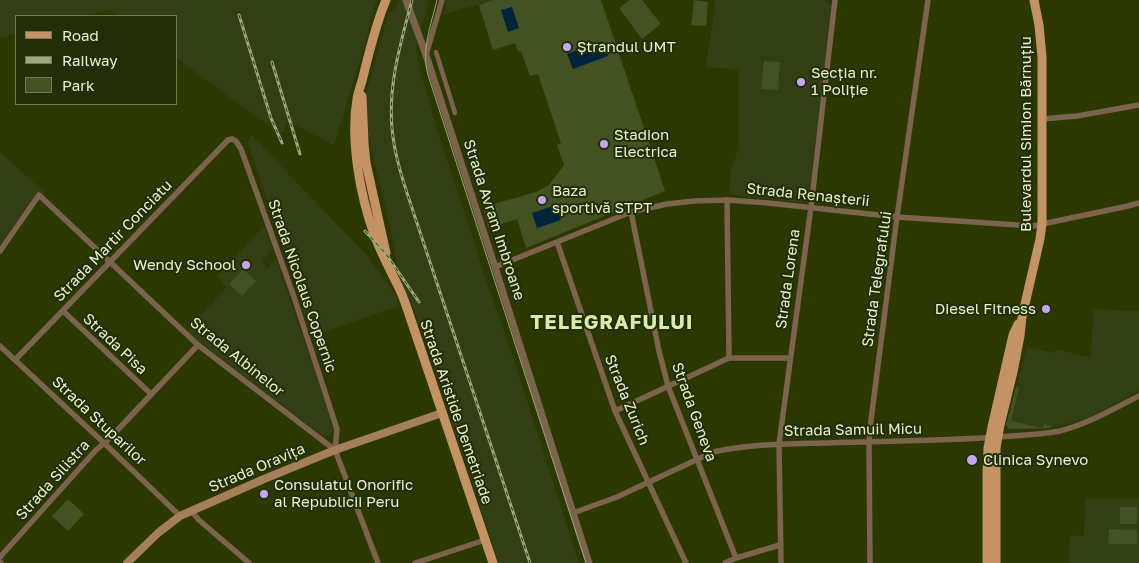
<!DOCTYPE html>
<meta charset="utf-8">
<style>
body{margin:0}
#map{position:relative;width:1139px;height:563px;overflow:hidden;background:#2b3900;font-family:"Golos Text",sans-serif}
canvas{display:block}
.legend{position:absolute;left:15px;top:15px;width:162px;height:90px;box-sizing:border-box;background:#232d07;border:1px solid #717c57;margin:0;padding:6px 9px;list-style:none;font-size:15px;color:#e6f3cf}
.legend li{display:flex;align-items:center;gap:10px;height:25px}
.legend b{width:25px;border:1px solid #717c57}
</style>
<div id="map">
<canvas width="1139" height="563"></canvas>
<ul class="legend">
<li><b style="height:6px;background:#c49263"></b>Road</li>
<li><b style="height:6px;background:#9ba87c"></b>Railway</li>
<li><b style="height:14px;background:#435223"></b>Park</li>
</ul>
</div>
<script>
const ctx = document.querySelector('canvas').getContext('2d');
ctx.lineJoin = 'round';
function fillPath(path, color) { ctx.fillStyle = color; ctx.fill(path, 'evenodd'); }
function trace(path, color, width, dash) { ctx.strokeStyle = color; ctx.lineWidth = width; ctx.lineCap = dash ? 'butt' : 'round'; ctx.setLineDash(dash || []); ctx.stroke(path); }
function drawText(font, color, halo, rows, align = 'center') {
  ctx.font = font + ' "Golos Text",sans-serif'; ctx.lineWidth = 4; ctx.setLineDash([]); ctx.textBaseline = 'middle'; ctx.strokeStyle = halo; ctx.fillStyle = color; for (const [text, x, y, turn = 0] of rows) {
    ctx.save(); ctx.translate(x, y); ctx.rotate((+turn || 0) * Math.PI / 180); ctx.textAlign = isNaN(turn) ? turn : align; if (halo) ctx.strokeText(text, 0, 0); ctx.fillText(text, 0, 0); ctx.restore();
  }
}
fillPath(new Path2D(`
 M0,0H377L373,11L365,44L334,145L287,121L283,133L275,130L176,58V16H119L110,10L86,16H16V34L0,38Z
 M400,0H429L416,49L421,74L438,132L469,226L483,272L512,354L579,563H499L415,312L398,275L395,249L367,131V90L388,14L394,9Z
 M446,0H493L442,15Z
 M716,0H826L825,1L832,6L808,204L729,194L731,169L739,147V70L706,67Z
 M251,135L366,254L396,296L399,306L312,336L248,143Z
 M0,152L45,193L0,254Z
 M264,226L273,249L262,261L267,269L276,259L335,430L325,438L200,342L187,330L227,287L217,276Z
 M1093,309L1139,311V391L1092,416L1080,421L1043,429H1009L1006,425L1027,346L1054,353L1055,349L1091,358Z
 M1085,499H1139V563H1069L1070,535L1084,536Z`), '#323e14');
fillPath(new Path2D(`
 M493,0H601L665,191L526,248L517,219L488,228L483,207L536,192L549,185L564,165L557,145L561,143L538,74L530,76L521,51H518L515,43L493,50L479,5Z
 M630,0H642L661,24L642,39L619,8Z
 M694,0L708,2L706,26L691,25Z
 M764,61L780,62L778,90L761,89Z
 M243,269L256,281L242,296L229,284Z
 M1016,387L1019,388L1011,421L1043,428L1044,424L1051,426L1050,428L1009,429L1006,425Z
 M68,499L84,514L68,531L52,516Z
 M1120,507H1137V524H1120Z
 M1109,529L1137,530V544H1108Z`), '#435223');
fillPath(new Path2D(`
 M512,7L519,28L508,32L501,10Z
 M602,41L608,56L573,69L567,54Z
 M556,205L561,220L537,228L532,213Z`), '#00243c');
trace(new Path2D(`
 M436,52L455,113`), '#7c634d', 4.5);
trace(new Path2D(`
 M426,55L442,0
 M1042,119L1077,116L1139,105
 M727,200L729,358
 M631,212L659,351L668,386L736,558
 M557,242L615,411L686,563
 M0,251L39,195L198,345L335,450L378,563
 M495,267L631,212L667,204L694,201L728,200L768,203L897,217L1033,226L1128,206L1139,203
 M63,311L151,394
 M0,346L104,443L180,516
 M15,360L228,140L232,139L236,141L241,149L294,297L337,429L335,450
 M615,411L729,358H790
 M191,511L199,520L249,563
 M573,513L617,497L713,452C749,444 785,444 822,443C881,441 940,441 999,437C1020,435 1040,435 1060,431C1088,424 1113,409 1139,396
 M0,557L96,450L109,439L198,345
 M0,562L1,563
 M415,563L485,540
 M725,563L736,558L780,545
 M781,563L779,444L811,207L835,0
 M870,563L869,441L871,420L897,217L928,0`), '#7c634d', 5.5);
trace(new Path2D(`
 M406,0L426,55L495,267L589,563`), '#7c634d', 7);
trace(new Path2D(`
 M127,563L158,533L180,516L264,479L335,450L442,413`), '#a57e5a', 8);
trace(new Path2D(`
 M386,0C375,26 369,53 362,81C360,87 358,93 357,99C350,140 360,195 374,234C381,254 391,271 400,290C405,301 409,314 413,326L493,563
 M362,96L364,143L366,163L386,253
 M987,563V473L988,448L992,427L1013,335L1018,324
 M996,563V448L1000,425L1013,372L1020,336L1022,317L1040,239L1042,224V57L1039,25L1034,0`), '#c49263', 9);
trace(new Path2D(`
 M437,0C431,25 421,50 428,75L586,563`), '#9ba87c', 1);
const rail = new Path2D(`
 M412,0C401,42 388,84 392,128C394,153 402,178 410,202L530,563
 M239,15L271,118L282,143
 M272,62L300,154
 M365,231L386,254L419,302`);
trace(rail, '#9ba87c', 3);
trace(rail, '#232d07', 1, [4]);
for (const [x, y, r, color] of [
 [567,47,5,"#c6a6f0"],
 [801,82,5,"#c6a6f0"],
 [604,144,5,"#c6a6f0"],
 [542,200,5,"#c6a6f0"],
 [246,265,5,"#c6a6f0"],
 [1046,309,5,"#c6a6f0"],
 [972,460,6,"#c6a6f0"],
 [264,494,5,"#c6a6f0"]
]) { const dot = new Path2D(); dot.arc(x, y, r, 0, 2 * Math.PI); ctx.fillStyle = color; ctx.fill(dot); trace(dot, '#232d07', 2); }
drawText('15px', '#e6f3cf', '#232d07', [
 ["Ștrandul UMT",577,47],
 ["Secția nr.",811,73],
 ["1 Poliție",811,90],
 ["Stadion",614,135],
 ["Electrica",614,152],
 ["Baza",552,191],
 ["sportivă STPT",552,208],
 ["Wendy School",236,265,"right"],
 ["Diesel Fitness",1036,309,"right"],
 ["Clinica Synevo",983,460],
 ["Consulatul Onorific",274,485],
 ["al Republicii Peru",274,502]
], 'left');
drawText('15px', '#e6f3cf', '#232d07', [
 ["Bulevardul Simion Bărnuțiu",1026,134,-90],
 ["Strada Renașterii",808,195,6],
 ["Strada Avram Imbroane",494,220,72],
 ["Strada Martir Conciatu",113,241,-46],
 ["Strada Lorena",788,279,-82],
 ["Strada Telegrafului",877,279,-82],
 ["Strada Nicolaus Copernic",302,286,71],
 ["Strada Pisa",115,344,43],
 ["Strada Albinelor",237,357,39],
 ["Strada Zurich",627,400,68],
 ["Strada Aristide Demetriade",456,412,71],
 ["Strada Geneva",694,412,70],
 ["Strada Stuparilor",99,421,43],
 ["Strada Samuil Micu",853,430,-1],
 ["Strada Oravița",257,468,-23],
 ["Strada Silistra",53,480,-48]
]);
ctx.letterSpacing = '1px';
drawText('bold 20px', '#d6efa5', '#232d07', [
 ["TELEGRAFULUI",612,323]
]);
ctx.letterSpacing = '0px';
</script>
